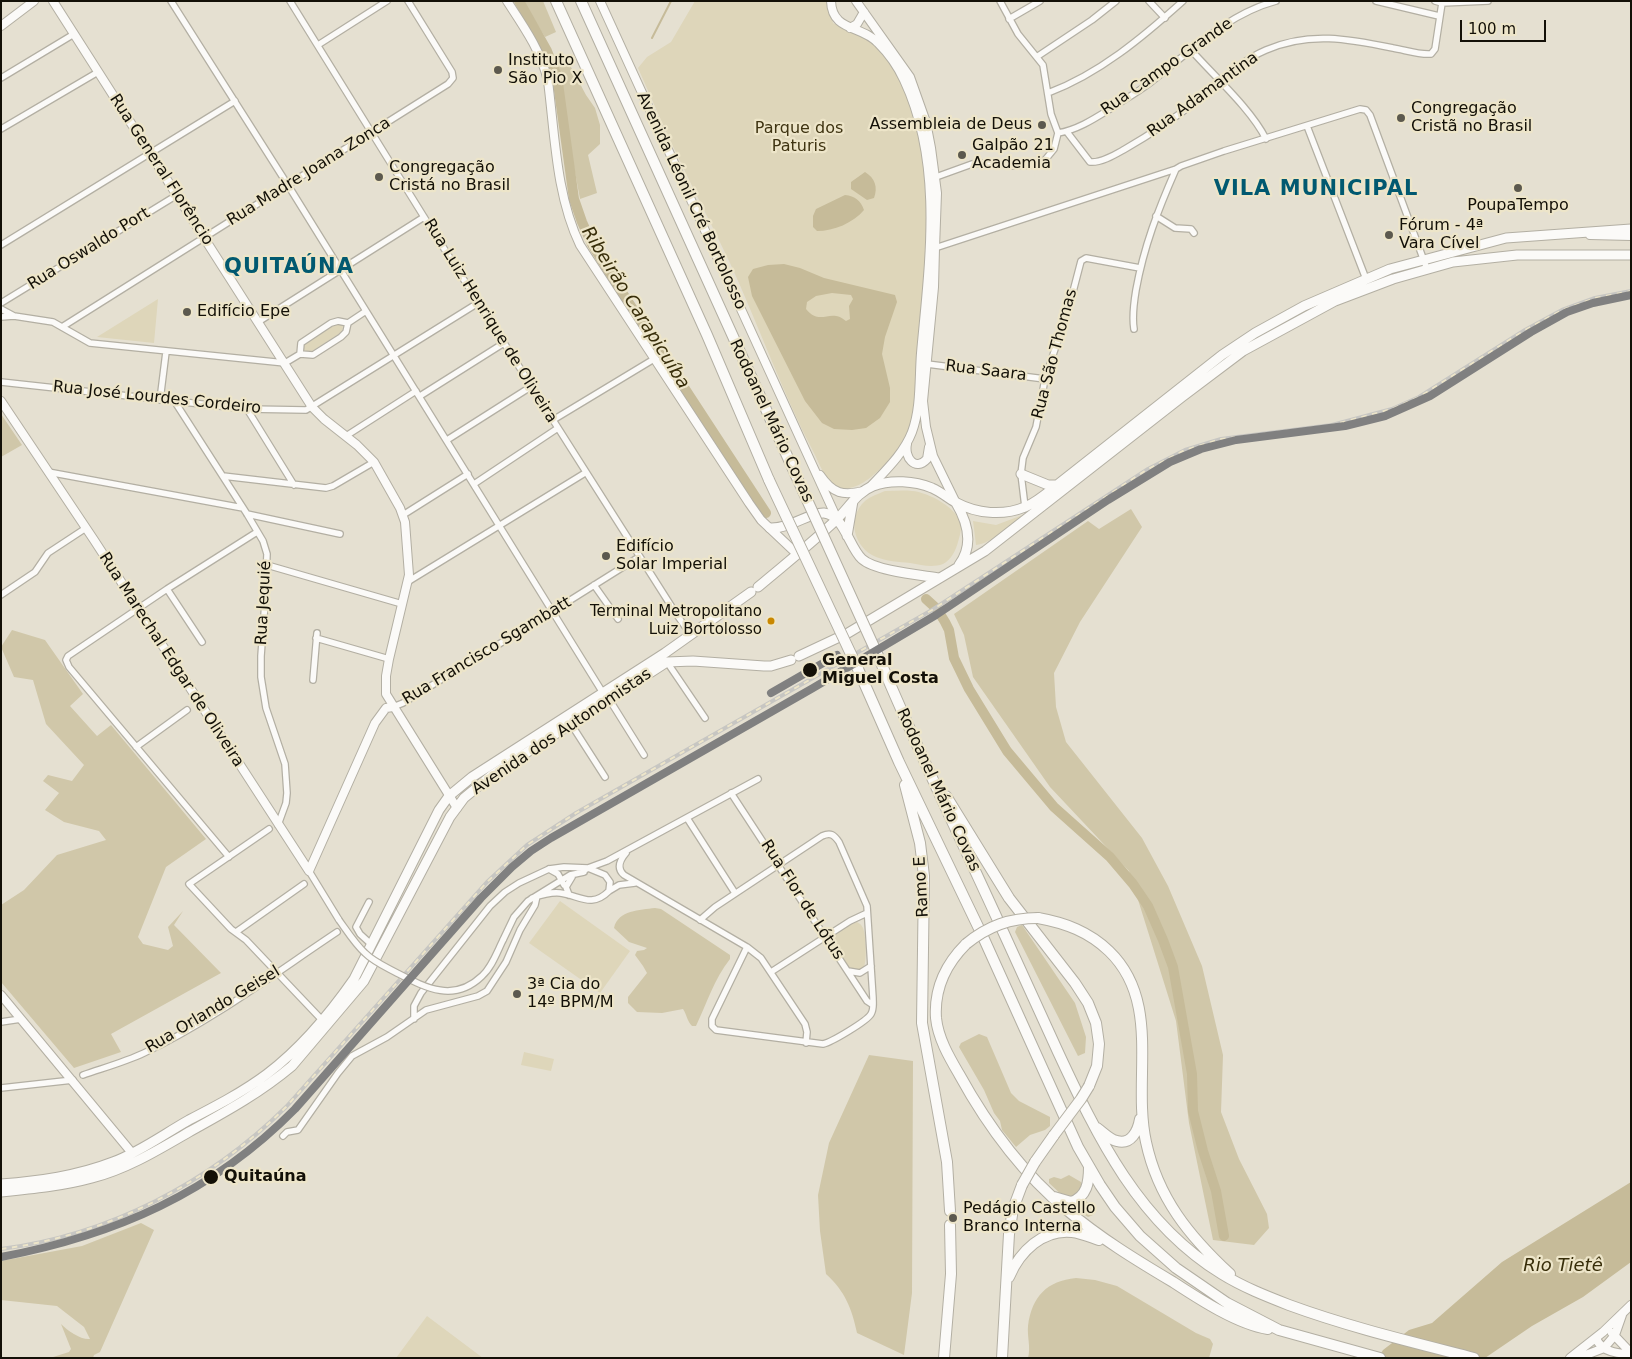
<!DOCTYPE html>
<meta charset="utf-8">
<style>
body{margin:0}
#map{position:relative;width:1632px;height:1359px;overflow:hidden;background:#e5e0d1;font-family:"DejaVu Sans",sans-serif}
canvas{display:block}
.frame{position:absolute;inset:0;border:2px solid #131007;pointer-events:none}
.scale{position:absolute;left:1460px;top:20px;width:86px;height:22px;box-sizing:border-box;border:2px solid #131007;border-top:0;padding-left:6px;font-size:15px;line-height:18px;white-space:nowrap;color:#131007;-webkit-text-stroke:4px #ede5c9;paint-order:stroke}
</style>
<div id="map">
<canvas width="1632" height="1359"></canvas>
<div class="frame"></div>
<div class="scale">100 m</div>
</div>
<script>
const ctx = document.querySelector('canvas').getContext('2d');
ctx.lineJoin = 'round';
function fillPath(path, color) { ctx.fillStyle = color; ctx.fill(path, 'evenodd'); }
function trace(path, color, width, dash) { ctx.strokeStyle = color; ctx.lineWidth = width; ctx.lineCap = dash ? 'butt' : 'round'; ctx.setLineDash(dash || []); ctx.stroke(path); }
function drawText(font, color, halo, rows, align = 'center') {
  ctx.font = font + ' "DejaVu Sans",sans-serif'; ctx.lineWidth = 4.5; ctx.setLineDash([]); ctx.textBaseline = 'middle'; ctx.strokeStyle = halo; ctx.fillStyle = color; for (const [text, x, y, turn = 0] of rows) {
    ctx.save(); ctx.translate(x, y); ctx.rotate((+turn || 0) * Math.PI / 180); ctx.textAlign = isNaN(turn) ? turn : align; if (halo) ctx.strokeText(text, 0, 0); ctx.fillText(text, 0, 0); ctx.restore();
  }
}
fillPath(new Path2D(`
 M695,1H828L833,23L880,46L903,81L916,119L925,164L929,220L914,424C903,444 862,503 834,485C825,479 819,463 814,453C782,392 759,326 730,263C714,229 696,195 680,161C665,131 652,99 638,68L647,57L671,42Z
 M158,299L154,343L97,337Z
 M336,323L343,325L342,332L309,353L303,351L302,345Z
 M885,491C894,491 903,490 912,491C928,492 961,509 961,527C961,532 959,538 958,542C956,550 951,560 943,564C932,568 922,565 910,563C899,562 886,561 876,557C854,548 846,518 865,501C871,496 878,494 885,491Z
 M1028,513C1015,522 991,544 976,545L973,521L996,525Z
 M560,901L630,951L600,993L529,943Z
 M857,922C860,924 861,924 863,928C866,935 867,960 864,967L857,970L849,967L833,941C834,931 848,923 857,922Z
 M524,1052L554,1059L551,1071L521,1065Z
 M427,1316L483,1358H396Z`), '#ded6ba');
fillPath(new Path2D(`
 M522,1H543L556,32L545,37Z
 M565,56L586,95L595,108L600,125V144L588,155L597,193L580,199L565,119L563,89L556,57Z
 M1,414L22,445L1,457Z
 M1131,509L1142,527L1080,622L1054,673L1056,707L1066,742L1142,838L1168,886L1202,966L1223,1055L1221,1112L1239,1159L1267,1214L1269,1228L1254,1245L1213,1240L1189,1123L1176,1021L1129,871L1050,787L973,677L964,635L954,614L1088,521L1099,529Z
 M12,630L45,640L83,694L70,706L97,736L111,725L206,839L166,867L138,937L143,944L168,950L173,946L168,927L183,911L174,925L221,973L111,1034L121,1052L74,1068L1,982V905L24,890L57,855L106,840L99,831L64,822L45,810L59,793L43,781L48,775L72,781L84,765L46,724L33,680L14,677L1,647Z
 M655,908L661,909L730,955V959C714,979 707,1003 696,1026H692C687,1021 687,1015 683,1009L662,1013L637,1012L628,1003V997L647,973L643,966L635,955L637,951L644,950L647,948L629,942L614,928C618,910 640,910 655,908Z
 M1022,925L1075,1003L1086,1037L1085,1053L1078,1056L1015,932L1017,927Z
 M979,1034L987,1037L1011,1093L1019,1101L1050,1117V1126L1045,1130L1030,1135L1016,1147L1002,1130L1000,1121L994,1113L984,1090L959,1047L961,1043Z
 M869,1055L913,1061L912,1293L904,1355L857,1333C852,1309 845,1291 826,1274L820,1231L818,1195L829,1143Z
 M1069,1175L1081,1182L1085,1199L1093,1210V1215L1088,1217L1080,1212L1049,1183V1179L1054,1177L1061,1179Z
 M141,1223L154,1230L100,1352L94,1355L93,1358H50L69,1352L71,1349L61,1324C68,1331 81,1340 90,1339L84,1327L57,1306L1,1300V1261L82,1246Z
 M1076,1278L1095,1280L1117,1286L1196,1333L1210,1339L1213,1344L1209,1358H1028C1031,1347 1027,1337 1028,1326C1032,1296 1047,1281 1076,1278Z`), '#d0c7a9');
fillPath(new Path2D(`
 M865,172C875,178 878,187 874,198L867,200L851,189V182Z
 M845,195C855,196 861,201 864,210C853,223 834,231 817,231L813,227V216L816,209Z
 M784,264L800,268L824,278L895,295L897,302L885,337L882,354L890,388V402L880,418L866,428L852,430L834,429L822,423L805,401L752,296L748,277L753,269L768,265ZM832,293L851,295L853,299L849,306L850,319L846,321C830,307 821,327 806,309L807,302L816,296Z
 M1631,1182V1262L1583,1297L1532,1326L1485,1358H1378L1383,1350L1409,1330L1432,1323L1502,1262Z`), '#c6bb99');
trace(new Path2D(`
 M652,38L671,1`), '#c6bb99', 2);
trace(new Path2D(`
 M519,1L547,51L557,76L574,199L582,222L592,244L623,294L766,513
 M926,599L937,609L945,622L949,630L954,658L969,689L1007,751L1054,807L1110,857L1133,884L1148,906L1163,940L1173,967L1192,1074L1193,1111L1203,1151L1216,1191L1224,1236`), '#c6bb99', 10);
const street = new Path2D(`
 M171,1L291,190L603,693
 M290,1L424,217L675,612L686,628L698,630
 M1149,1L1165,18
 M1376,1L1439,16
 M1435,1L1442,3L1488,1
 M1009,19L1040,1
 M318,45L387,1
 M1191,50C1214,76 1251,109 1266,139
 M1038,56L1092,20L1116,1
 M1,78L74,34
 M1048,93C1099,74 1143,37 1183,1
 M1307,126L1366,279
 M1,129L98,72
 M1067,132L1090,162C1102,163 1116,154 1125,149C1151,134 1175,118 1198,100C1220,82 1240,61 1266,50C1309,31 1349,39 1393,48C1405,50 1419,55 1431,54L1435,49L1442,3
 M1058,133C1077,130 1094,119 1110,109C1124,100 1138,92 1151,82C1190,52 1227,14 1276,1
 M936,177L972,164L983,163L1015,166L1032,165L1045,160L1054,149L1058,133L1051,114L1043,65L1018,34L1000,1
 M1156,216L1175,228L1191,229L1194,233
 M1,245L235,101
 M935,248L1176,169
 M1,303L177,195
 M1,309L14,316
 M1,317L14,316L53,322L90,343L285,363L300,354L313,355L341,337L346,332L348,323
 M258,322L424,217
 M62,327L448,84L453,78L452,72L408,1
 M1134,329C1132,317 1134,302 1136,290C1144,246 1158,210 1176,169L1181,166L1224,151L1360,109L1366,110L1370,115L1427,269
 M300,354L301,343L331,323L338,321L348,323L366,311
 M927,364L1045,379
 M1,382L247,409L306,410L478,303
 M420,396L504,343
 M160,400L166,352
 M175,402L247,514L263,541L267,554L265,602L261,656V677L266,708L285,764L287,793L286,803L278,825
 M247,409L294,485
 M553,420L654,359
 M346,436L416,391
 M447,440L532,386
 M48,472L243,508
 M223,476L326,488L333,486L374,462
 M474,484L558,428
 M1025,507L1021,474L1023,458L1036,427L1045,379L1069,307L1081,261L1086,258L1140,268
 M247,514L340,534
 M403,515L468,474
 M267,565L402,604
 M409,581L585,473
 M594,585L618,619
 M167,589L202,642
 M1,595L35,572L48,553L86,528
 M316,638L389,659
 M667,662L705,718
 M313,680L317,633
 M609,699L644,755
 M393,707L403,703L553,611L639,557
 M571,724L605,777
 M136,747L187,710
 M731,793L867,1001L873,1005
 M687,818L735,893
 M269,829L189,884L231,929L246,940L322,1020
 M626,853C620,860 616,868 624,875L747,947L761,958L805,1024L807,1032L806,1043
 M229,857L69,667L66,660L68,656L167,589L257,532
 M549,869L558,874L564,885
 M309,871L339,920
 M609,891L619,885L635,883
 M569,895L566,887L572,877
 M532,898C541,895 550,892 560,893C579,895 591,909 609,891L610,882L605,875L588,868L582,872
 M369,902L356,927L360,934L372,945
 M700,920L715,907L822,836C831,832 834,835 839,842L867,906L873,998C873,1004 874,1009 871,1014C867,1021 832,1042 823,1044L716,1030L712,1026V1019L747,947
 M236,932L304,884
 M503,940L514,917L528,901L570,875L584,872
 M848,971L860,973L871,966
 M771,972L850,921L867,913
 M414,1019V1006L421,993L490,906L505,892L519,883L549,869L564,867L588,868L607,861L758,779
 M1,1022L21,1019
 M83,1075C103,1068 125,1062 144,1053C212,1021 274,974 337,932
 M1,1088L73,1080
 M283,1136L287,1132L298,1130L338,1073L352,1056L387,1037L426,1010L478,996L487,991L506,962L520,930L535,905L537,896`);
const secondary = new Path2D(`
 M53,1L312,407L324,419L357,445L374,462L400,508L405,522L409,575L389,659L386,676V694L457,808
 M507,1C524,27 541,51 548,81C555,136 556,195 580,245L749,503L761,520L797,554
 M600,1L837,519
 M831,1C832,32 862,25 878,43C888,53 898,67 904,80C944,165 929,264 921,353C919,379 921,408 912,432C904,453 886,470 871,486
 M856,1L910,77L926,122L931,148L937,193L935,248L934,287L923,401L926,427L933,456L956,503
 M1,26L34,1
 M850,28L857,24L864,12
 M1590,235L1631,236
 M1,401L94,540L309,871
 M907,444C904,457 915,472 927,459L929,447
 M820,475C833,494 843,496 864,491
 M309,871L375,723L386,708L393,707
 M1,995L132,1153
 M1612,1333L1631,1353
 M1596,1338C1601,1352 1618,1354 1631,1354
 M1604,1348L1615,1335L1622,1315
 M1570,1358L1603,1332L1631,1305
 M1578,1358L1604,1348`);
const primary = new Path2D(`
 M1021,474L1048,485H1057
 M956,503C968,523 974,545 959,565
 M770,528C790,529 810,512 824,513C844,515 849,547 862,559C875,571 921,575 939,578
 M847,536L853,501
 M758,587C784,565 812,543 836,520C848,509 857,492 873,486C891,479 915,481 932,488C941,492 948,498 955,502C977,514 1003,516 1025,507C1037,502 1047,493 1057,485L1222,355L1255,333L1304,306L1390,269L1506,238L1631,229
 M799,656L848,633L985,551L1182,397L1243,351L1335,301L1393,279L1453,262L1517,255H1631
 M1,1184C39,1181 77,1176 113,1162C140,1152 164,1134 189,1120C216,1106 243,1092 267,1074C300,1049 331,1012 354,979L439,810L449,796L472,777L665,653L751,592
 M1,1192C32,1189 63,1186 92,1178C127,1169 158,1150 189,1132C225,1112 260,1093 292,1066L364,981L450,817L464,798L492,775L667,662L693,661L764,666H771L791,660`);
const highway = new Path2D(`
 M556,1L707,335L769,480
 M581,1L803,491
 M879,658C917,749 960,837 1001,927C1020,969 1039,1011 1058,1052C1098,1138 1139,1223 1222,1274C1243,1287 1266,1296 1289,1305C1349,1327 1412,1342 1474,1358
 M858,669L899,762L984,939L1078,1147L1100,1185L1115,1207L1140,1236L1176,1268L1227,1303L1279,1330L1380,1358
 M905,785L920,843L924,876L922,1023L947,1162L950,1211
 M946,796L1009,898L1075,983L1088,1003L1096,1023L1099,1044L1097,1066L1089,1086
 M1038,918C1066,923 1089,932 1109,951C1162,1002 1132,1079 1146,1142C1158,1198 1189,1236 1230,1274
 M966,944C946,964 934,988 936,1018C938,1038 949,1057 959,1074C987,1125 1021,1172 1067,1210C1100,1238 1136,1260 1173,1282C1199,1299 1237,1324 1268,1329
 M1097,1128C1103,1132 1110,1140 1117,1141C1131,1145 1138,1131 1140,1119
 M1035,1162L1054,1135
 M1054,1197L1071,1202C1087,1197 1089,1182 1089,1167
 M1009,1277C1020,1251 1043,1229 1072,1232C1081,1233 1090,1237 1099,1240
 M944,1358L951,1274L950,1225
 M1002,1358L1009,1234L1013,1209L1022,1185`);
trace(street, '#b3afa3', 8);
trace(secondary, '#b3afa3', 10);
trace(primary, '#b3afa3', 11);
trace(highway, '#b3afa3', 12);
trace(street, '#fbfaf8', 5.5);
trace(secondary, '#fbfaf8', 8);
trace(primary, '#fbfaf8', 9);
trace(highway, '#fbfaf8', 10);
const rail = new Path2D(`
 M1,1249C109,1235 209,1183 286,1107L487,882L527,845L576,813L932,610L1148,469L1185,450L1221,439L1332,425L1392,409L1419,397L1525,330L1562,310L1595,298L1631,291`);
trace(rail, '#c7c6c2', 4);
trace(rail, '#ede5c9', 2, [5.5]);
const streetBridge = new Path2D(`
 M339,920C347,931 355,944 365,953C374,962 386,967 397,973C426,988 454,1003 482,976C492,967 497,952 503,940`);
const highwayBridge = new Path2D(`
 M769,480L858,669
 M803,491L879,658
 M966,944C988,926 1010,918 1038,918
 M1054,1135L1081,1099L1089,1086
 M1022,1185L1035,1162`);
trace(streetBridge, '#b3afa3', 8, []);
trace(highwayBridge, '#b3afa3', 12, []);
trace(streetBridge, '#fbfaf8', 5.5);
trace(highwayBridge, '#fbfaf8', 10);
trace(new Path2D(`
 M771,693L837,655
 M1,1257C116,1235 212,1193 295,1109L481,898L512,867L531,851L551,838L813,688L936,615L1108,500L1170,462L1201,449L1236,440L1345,426L1385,416L1430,396L1531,332L1567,312L1593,303L1631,295`), '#808080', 8);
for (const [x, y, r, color] of [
 [498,70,5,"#5c594e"],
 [1401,118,5,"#5c594e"],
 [1042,125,5,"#5c594e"],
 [962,155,5,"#5c594e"],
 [379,177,5,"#5c594e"],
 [1518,188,5,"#5c594e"],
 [1389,235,5,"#5c594e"],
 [187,312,5,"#5c594e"],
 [606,556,5,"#5c594e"],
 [771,621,4.5,"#c98801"],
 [810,670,8,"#131007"],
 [517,994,5,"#5c594e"],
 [211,1177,8,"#131007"],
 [953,1218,5,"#5c594e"]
]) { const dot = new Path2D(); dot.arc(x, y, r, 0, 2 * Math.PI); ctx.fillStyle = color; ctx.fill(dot); trace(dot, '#ede5c9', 2); }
drawText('15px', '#131007', '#ede5c9', [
 ["Terminal Metropolitano",762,612],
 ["Luiz Bortolosso",762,630]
], 'right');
drawText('16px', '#131007', '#ede5c9', [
 ["Instituto",508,61],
 ["São Pio X",508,79],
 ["Congregação",1411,109],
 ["Cristã no Brasil",1411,127],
 ["Assembleia de Deus",1032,125,"right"],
 ["Galpão 21",972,146],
 ["Academia",972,164],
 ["Congregação",389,168],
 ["Cristá no Brasil",389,186],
 ["PoupaTempo",1518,206,"center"],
 ["Fórum - 4ª",1399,226],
 ["Vara Cível",1399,244],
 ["Edifício Epe",197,312],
 ["Edifício",616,547],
 ["Solar Imperial",616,565],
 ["3ª Cia do",527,985],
 ["14º BPM/M",527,1003],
 ["Pedágio Castello",963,1209],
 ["Branco Interna",963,1227]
], 'left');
drawText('16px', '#131007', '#ede5c9', [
 ["Rua Campo Grande",1167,67,-35],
 ["Rua Adamantina",1203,95,-36],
 ["Rua General Florêncio",161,170,57],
 ["Rua Madre Joana Zonca",309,172,-32],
 ["Avenida Léonil Cré Bortolosso",691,201,65],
 ["Rua Oswaldo Port",89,249,-32],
 ["Rua Luiz Henrique de Oliveira",490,321,58],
 ["Rua São Thomas",1055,354,-75],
 ["Rua Saara",986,371,7],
 ["Rua José Lourdes Cordeiro",157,398,6],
 ["Rodoanel Mário Covas",771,421,65],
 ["Rua Jequié",264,603,-87],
 ["Rua Francisco Sgambatt",487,651,-31],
 ["Rua Marechal Edgar de Oliveira",171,660,57],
 ["Avenida dos Autonomistas",562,732,-34],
 ["Rodoanel Mário Covas",938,790,65],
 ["Ramo E",922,887,-93],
 ["Rua Flor de Lótus",802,900,57],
 ["Rua Orlando Geisel",213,1010,-31]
]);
drawText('16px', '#3f3412', '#ede5c9', [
 ["Parque dos",799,129],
 ["Paturis",799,147]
]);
drawText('bold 16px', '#131007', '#ede5c9', [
 ["General",822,661],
 ["Miguel Costa",822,679],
 ["Quitaúna",224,1177]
], 'left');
drawText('italic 18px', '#382e0a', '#ede5c9', [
 ["Ribeirão Carapicuíba",635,308,58],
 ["Rio Tietê",1563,1266]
]);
ctx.letterSpacing = '1px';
drawText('bold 21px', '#015970', '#ede5c9', [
 ["VILA MUNICIPAL",1316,190],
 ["QUITAÚNA",289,268]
]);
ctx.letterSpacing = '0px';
</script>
